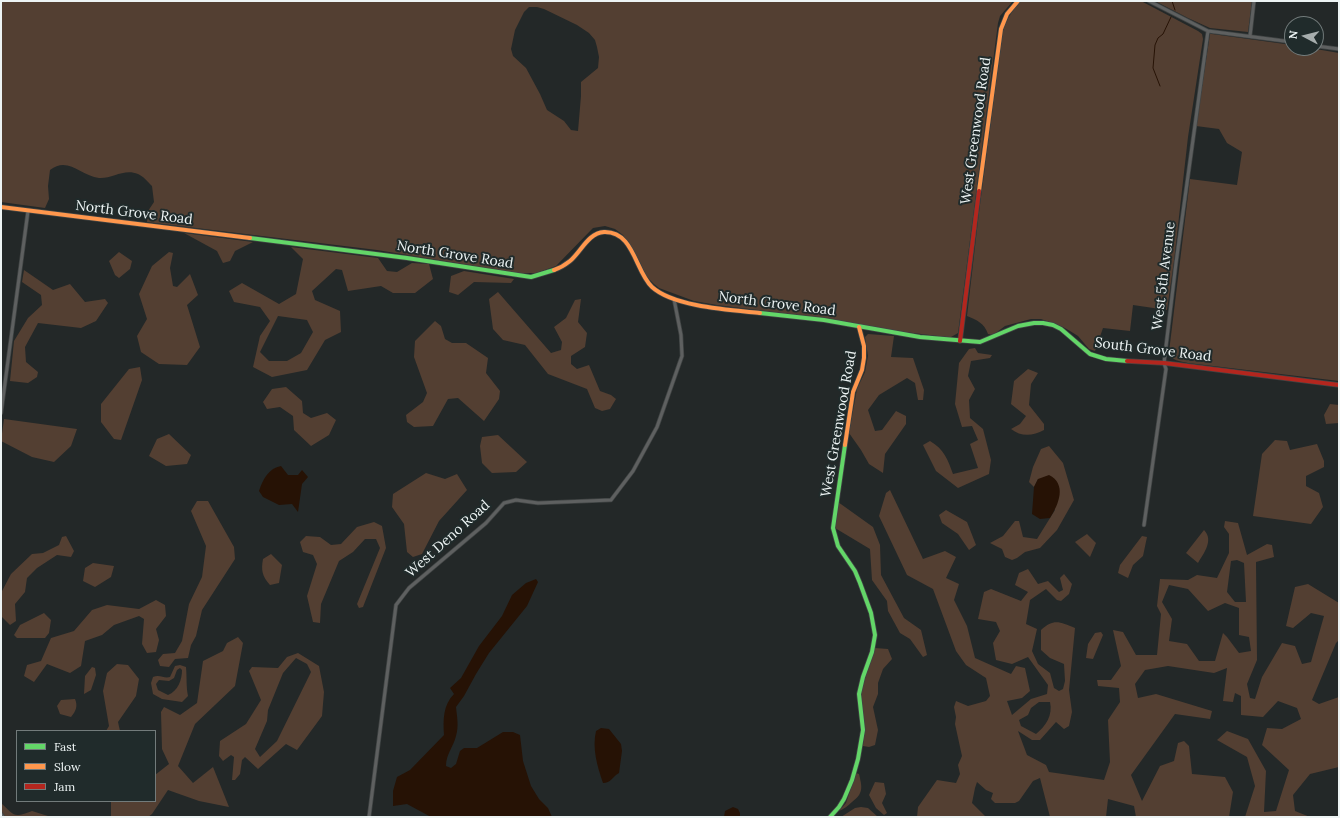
<!DOCTYPE html>
<style>
body{margin:0}
#map{position:relative;width:1340px;height:818px;overflow:hidden;background:#232828;font-family:Lora,serif}
canvas{display:block}
.frame{position:absolute;inset:0;border:2px solid #edf4f4;pointer-events:none}
.legend{position:absolute;left:16px;top:730px;width:140px;height:72px;box-sizing:border-box;background:#202b2b;border:1px solid #727b7b;margin:0;padding:5px 7px;list-style:none;font-size:12px;color:#edf4f4}
.legend li{display:flex;align-items:center;gap:8px;height:20px}
.legend b{width:20px;border:1px solid #727b7b}
.north{position:absolute;left:1284px;top:16px;width:40px;height:40px;box-sizing:border-box;background:#202b2b;border:1px solid #727b7b;border-radius:50%;rotate:277deg;font-size:11px;font-weight:700;line-height:16px;text-align:center;color:#edf4f4}
.north::after{content:'';display:block;margin:auto;width:14px;height:18px;background:#a6adad;clip-path:polygon(50% 0,100% 100%,50% 72%,0 100%)}
</style>
<div id="map">
<canvas width="1340" height="818"></canvas>
<div class="frame"></div>
<ul class="legend">
<li><b style="height:5px;background:#63d668"></b>Fast</li>
<li><b style="height:5px;background:#ff974d"></b>Slow</li>
<li><b style="height:5px;background:#b3261e"></b>Jam</li>
</ul>
<div class="north">N</div>
</div>
<script>
const ctx = document.querySelector('canvas').getContext('2d');
ctx.lineJoin = 'round';
function fillPath(path, color) { ctx.fillStyle = color; ctx.fill(path, 'evenodd'); }
function trace(path, color, width, dash) { ctx.strokeStyle = color; ctx.lineWidth = width; ctx.lineCap = dash ? 'butt' : 'round'; ctx.setLineDash(dash || []); ctx.stroke(path); }
function drawText(font, color, halo, rows, align = 'center') {
  ctx.font = font + ' Lora,serif'; ctx.lineWidth = 4; ctx.setLineDash([]); ctx.textBaseline = 'middle'; ctx.strokeStyle = halo; ctx.fillStyle = color; for (const [text, x, y, turn = 0] of rows) {
    ctx.save(); ctx.translate(x, y); ctx.rotate((+turn || 0) * Math.PI / 180); ctx.textAlign = isNaN(turn) ? turn : align; if (halo) ctx.strokeText(text, 0, 0); ctx.fillText(text, 0, 0); ctx.restore();
  }
}
fillPath(new Path2D(`
 M1,1H1013L1000,16L998,23L958,333L951,337H946L888,330L814,317L717,305L694,301L659,288L654,284L645,275L641,264L623,235L615,229L605,226L593,228L556,266L536,273H518L377,250L147,222L148,211L154,202L152,186C148,182 143,176 138,174C124,168 112,179 99,178C81,176 68,156 50,170L48,186L49,199L45,208L1,202ZM529,7H537L544,9L577,25L589,33L595,40L597,47L599,57L598,68L581,82V96L578,131L571,130L564,121L547,110L540,94L526,68L513,56L511,49L515,30L524,12Z
 M1021,1H1141L1198,31L1202,34L1203,39L1188,137L1174,261L1167,310L1133,305L1130,331L1103,328L1095,351L1089,349L1078,336L1070,331L1063,327L1041,319H1031L1005,326L993,335L988,334C984,323 977,320 967,316L979,212L1003,31C1007,19 1012,10 1021,1Z
 M1155,1H1252L1248,32L1210,28L1188,18Z
 M1210,34H1212L1292,45V48H1310L1339,53V381L1188,363C1180,361 1171,361 1169,352L1190,179L1237,185L1242,152L1227,143L1219,129L1196,126Z
 M184,233L253,242L235,251L230,261L223,263L217,251Z
 M291,247L378,258L387,271L397,272L412,263L429,264L433,279L415,293H393L381,286L348,291L342,270L336,269L312,291L315,300L340,311L341,332L325,340L307,370L272,377L253,367L260,336L270,321L260,307L234,302L229,291L242,283L279,304L296,294L303,259ZM278,316L307,320L313,332L301,353L287,361H269L260,352Z
 M119,252L132,261L130,269L119,278L115,275L109,261Z
 M169,252L173,253L170,268L173,286L177,287L190,274L198,295L187,305L200,347L187,365L159,364L141,352L137,336L147,319L139,294L152,266Z
 M24,270L53,290L70,284L85,302L105,299L108,303L96,321L81,328L38,323L25,347L26,362L38,372L37,377L28,383L10,381L14,341L28,318L42,305L41,295L22,282Z
 M464,271L514,279L511,283L474,282L458,295L449,292L451,276Z
 M498,292L551,353L561,350L562,342L554,327L566,318L575,300L581,299L578,322L587,333L585,347L571,356V364L577,369L589,365L600,391L611,395L616,399L610,409L602,411L595,408L587,389L548,374L525,345L503,340L493,329L489,299Z
 M435,321L441,326L445,339L452,343H466L488,358L486,373L500,391L499,399L484,421L458,398L448,399L433,426L414,427L407,422L406,415L423,402L427,393L414,357L415,341Z
 M868,334L894,336L891,357L913,358L924,390L923,400H918L915,383L907,378L879,395L868,410L875,431L882,430L896,411L906,416V424L885,454L883,473L869,464L861,450L849,433L857,389L865,372L868,356L865,337Z
 M975,348L978,353L992,355L990,358L971,361L968,376L975,389L969,400L970,418L983,429L991,460L989,474L958,488L936,471L923,445L930,441C944,449 948,460 953,474L978,468L970,444L978,440L972,426L962,427L955,404L959,363L969,349Z
 M140,367L142,380L121,440L114,439L101,422V404L129,369Z
 M1028,369L1038,373L1031,384L1029,405L1044,424V430C1033,436 1021,437 1011,429L1020,424L1026,416L1011,404L1014,381Z
 M286,387L302,401L303,413L311,418L327,413L336,420L329,435L311,446L294,430L293,416L280,407L267,409L263,402L272,389Z
 M1330,404L1339,405V423L1326,424L1324,415Z
 M4,419L77,429L71,446L54,462L32,457L1,441Z
 M169,434L191,455L187,464L166,466L149,456L157,439Z
 M498,435L527,462L516,472L492,473L482,463L480,446L482,437Z
 M1275,440L1287,441L1290,450L1317,444L1324,461V467L1306,476V486L1319,493L1323,507L1311,524L1253,516L1262,454Z
 M1049,446L1063,463L1074,500L1057,530L1040,548L1025,552L1017,558L1012,560L1005,557L1002,549L990,543L1003,536L1015,521H1019L1023,537L1037,539L1055,510L1038,479L1034,487L1029,482L1033,467L1041,449Z
 M426,473L445,479L457,474L467,490L439,521L422,554L413,557L407,552L404,524L392,507L393,494Z
 M890,490L923,559L945,551L956,557L946,578L959,584L954,600L967,626L975,658L1011,674L1016,666L1025,668L1030,691L1022,698L1007,701L1012,715L1031,699L1047,694L1048,685L1028,657L1012,664L996,660L993,643L1000,631L996,622L978,619L984,592L991,589L1021,601L1028,592L1015,585L1019,573L1028,569L1038,584L1048,581L1059,592L1063,590L1060,578L1064,574L1072,584L1069,594L1061,601L1057,600L1046,589L1030,600L1026,624L1037,629L1032,651L1038,664L1050,673L1054,688L1059,691L1063,689L1065,681L1064,664L1050,658L1041,650V630C1054,618 1060,622 1075,628L1069,690L1072,712L1069,726L1064,729L1056,722L1040,740H1032L1018,731L1027,755L1046,765L1049,772L1104,780L1110,762L1108,720L1120,702L1119,688L1098,686L1097,680H1111L1121,666L1113,630L1123,632L1136,655H1157L1161,614L1157,606L1160,579L1188,580L1197,575L1217,578L1229,553V534L1224,527L1225,521L1238,523L1247,555L1267,544L1272,545L1274,557L1256,562L1257,660L1247,684L1250,698L1255,699L1262,677L1282,643L1295,646L1302,664L1311,662L1324,616L1311,613L1293,628L1286,626L1295,587L1308,584L1339,603V640L1336,643L1312,700L1319,704L1339,697V767L1310,774L1293,795L1295,811L1310,817H1245L1255,786L1247,757L1217,740L1227,731L1248,739L1266,771L1264,812L1276,811L1289,770L1262,745L1267,728L1282,729L1301,719L1297,708L1278,701L1263,717L1241,715V696L1235,693L1233,702L1223,701L1227,668L1214,673L1168,666L1145,670L1135,684L1138,698L1156,694L1212,711L1210,719L1175,714L1131,775L1142,801L1160,766L1174,761L1178,743L1184,741L1189,746L1192,774L1225,777L1233,792L1229,817H1136L1134,806L1108,799L1106,817H1050L1040,778L1033,781L1019,801L1015,803H995L991,799L993,793L986,790L977,782L975,788L972,803L986,817H917L918,807L937,780L956,783L960,774L958,765L962,756L955,724L956,717L954,707L956,701L968,706L986,701L990,696L986,678L966,665L956,651L933,589L907,575L879,516L886,493ZM1237,560L1244,563L1246,602H1235L1227,592L1231,561ZM1169,585L1188,589L1208,611L1225,603L1239,608V635L1249,637L1251,651L1239,653L1227,637L1223,633L1215,661H1199L1187,644L1169,641L1172,619L1162,602ZM1039,702H1050C1053,715 1046,726 1036,734L1021,726L1019,720L1028,715L1031,708Z
 M197,501H208L234,547L235,559L202,610L196,636L191,645L188,658L175,659L169,667L160,666L158,660L163,654L175,653L182,641L189,604L202,577L206,546L191,511Z
 M838,502L873,527L880,545L881,575L904,618L921,630L927,655L923,657L910,639L900,633L888,611L887,601L872,580L870,549L835,528Z
 M946,510L967,522L976,545L969,550L958,534L942,523L939,515Z
 M374,522L382,526L386,548L363,607L359,608L357,604L380,548L376,539H365L353,552L339,561L321,604L320,623L313,622L307,596L317,564L313,555L303,552L300,542L306,536L320,537L331,545L341,544L357,527Z
 M1204,530C1214,540 1204,553 1198,563L1186,553Z
 M1087,534L1096,543L1090,557L1075,542Z
 M66,536L74,551L71,557L57,555L37,568L27,578L25,592L15,604L16,621L10,625L1,616V593L11,574L32,554L43,553L59,545L62,537Z
 M1142,536L1147,537L1143,556L1133,565L1128,578L1118,573L1120,565Z
 M271,554L282,565L279,583L270,585C262,576 261,570 263,559Z
 M93,563L114,566L111,577L95,587L83,581L85,568Z
 M156,600L165,605L166,616L156,629L159,640L156,652L147,653L142,644L144,619L139,616L114,625L102,635L85,641L81,666L70,673L47,664L34,682L24,676L27,665L41,661L51,638L74,631L92,610L107,605L139,609Z
 M44,613L51,620L49,633L45,638H17L14,635L20,625Z
 M1101,632L1103,635L1093,659L1086,658L1088,644L1095,633Z
 M238,637L243,643L235,686L195,724L178,766L193,783L213,767L229,807L199,801L168,790L152,814L148,817H111V801H155V775L169,764L162,749L161,712L164,707L180,715L197,703L203,661L223,651L227,643Z
 M875,648L888,649L892,659L883,669L878,683V694L873,707L878,730L875,745L869,747L863,746C866,729 861,713 861,696C861,680 870,663 875,648Z
 M298,653L319,666L324,692L322,716L297,750L286,744L258,769L245,757L242,760L240,774L235,780H232L234,757L231,755L223,761L219,756L220,741L246,724L261,700L249,671L252,667L278,668L287,657ZM296,658L307,664L311,672L277,741L260,757L255,749L267,721L268,710L283,673Z
 M117,664L128,665L139,679L136,696L118,722L120,731H106L109,726L103,691L107,673Z
 M180,665L186,667C187,678 186,686 188,696L182,702L162,699L153,694L151,683L153,677C160,674 164,679 170,677L175,666ZM180,668L182,670C182,680 178,691 168,695L158,690L156,684L159,680L169,681L174,678L177,670Z
 M92,667L95,668L96,675L91,690L84,694L85,676Z
 M75,699C78,706 76,711 71,717L60,714L57,706L61,700Z
 M856,773L859,774C862,787 864,793 852,802C848,806 844,809 839,811L846,803Z
 M875,782L884,783L886,794L882,803L887,813L884,815L876,808L869,795Z
 M1,803C15,816 13,818 32,811L48,816L5,817L1,811Z
 M861,807L868,808L878,817H841L855,808Z`), '#533f32');
fillPath(new Path2D(`
 M281,466L288,475H298L302,470L308,477L302,484L298,512L292,504L279,505L263,497L259,491C263,479 269,468 281,466Z
 M1049,475C1067,484 1059,504 1050,518L1040,519L1032,514L1034,487L1038,479Z
 M536,579L538,582L527,606L489,653L476,674L464,696L456,707C457,717 459,726 456,736C453,748 446,754 446,766L451,768L456,764L460,751L464,748H477L503,732H513L520,735L523,761L531,786L539,799L548,808L552,817H431L407,804L393,806V791L397,777L410,770L444,735C443,720 443,705 454,694L450,688L461,678L479,646L502,616L512,595L526,583Z
 M601,728L609,729L621,744L622,751L619,773C612,777 611,783 603,783C597,766 592,748 596,731Z
 M733,807L738,809L740,813V817H724L725,811Z`), '#261205');
trace(new Path2D(`
 M1172,1L1175,10
 M1160,86L1153,68L1155,45L1158,38L1163,34L1171,17`), '#261205', 1);
const street = new Path2D(`
 M1149,1L1208,31L1292,42
 M1250,36L1254,1
 M1316,46L1339,49
 M1,413L28,211
 M1144,525L1166,369L1164,363L1176,263L1208,31
 M1,814L3,817
 M369,817L396,605L409,588L486,523L504,503L516,500L538,503L611,500L633,471L657,427L682,356L681,335L674,299`);
const fast = new Path2D(`
 M250,238L407,258L531,277L554,270
 M760,313L824,320L920,337L980,342L1018,326L1034,323H1043L1053,325L1061,329L1090,354L1106,359L1127,361
 M830,817L839,807L844,799L852,780L858,759L863,730L859,694L863,677L872,652L875,635L871,613L860,583L855,571L838,546L833,528L845,445`);
const slow = new Path2D(`
 M979,191L1001,29L1007,14L1018,1
 M1,207L250,238
 M554,270C560,268 565,265 570,261C581,252 588,233 604,232C634,231 635,271 652,287C674,307 731,310 760,313
 M845,445L853,392L862,370L864,358V346L859,327`);
const jam = new Path2D(`
 M960,341L979,191
 M1127,361L1164,363L1339,385`);
trace(street, '#404444', 4.5);
trace(fast, '#404444', 5.5);
trace(slow, '#404444', 5.5);
trace(jam, '#404444', 5.5);
trace(street, '#5e6060', 3);
trace(fast, '#63d668', 4);
trace(slow, '#ff974d', 4);
trace(jam, '#b3261e', 4);
drawText('14px', '#edf4f4', '#202b2b', [
 ["West Greenwood Road",976,131,-82],
 ["North Grove Road",134,213,7],
 ["North Grove Road",455,255,9],
 ["West 5th Avenue",1164,276,-83],
 ["North Grove Road",777,304,7],
 ["South Grove Road",1153,350,7],
 ["West Greenwood Road",839,424,-80],
 ["West Deno Road",448,539,-42]
]);
</script>
